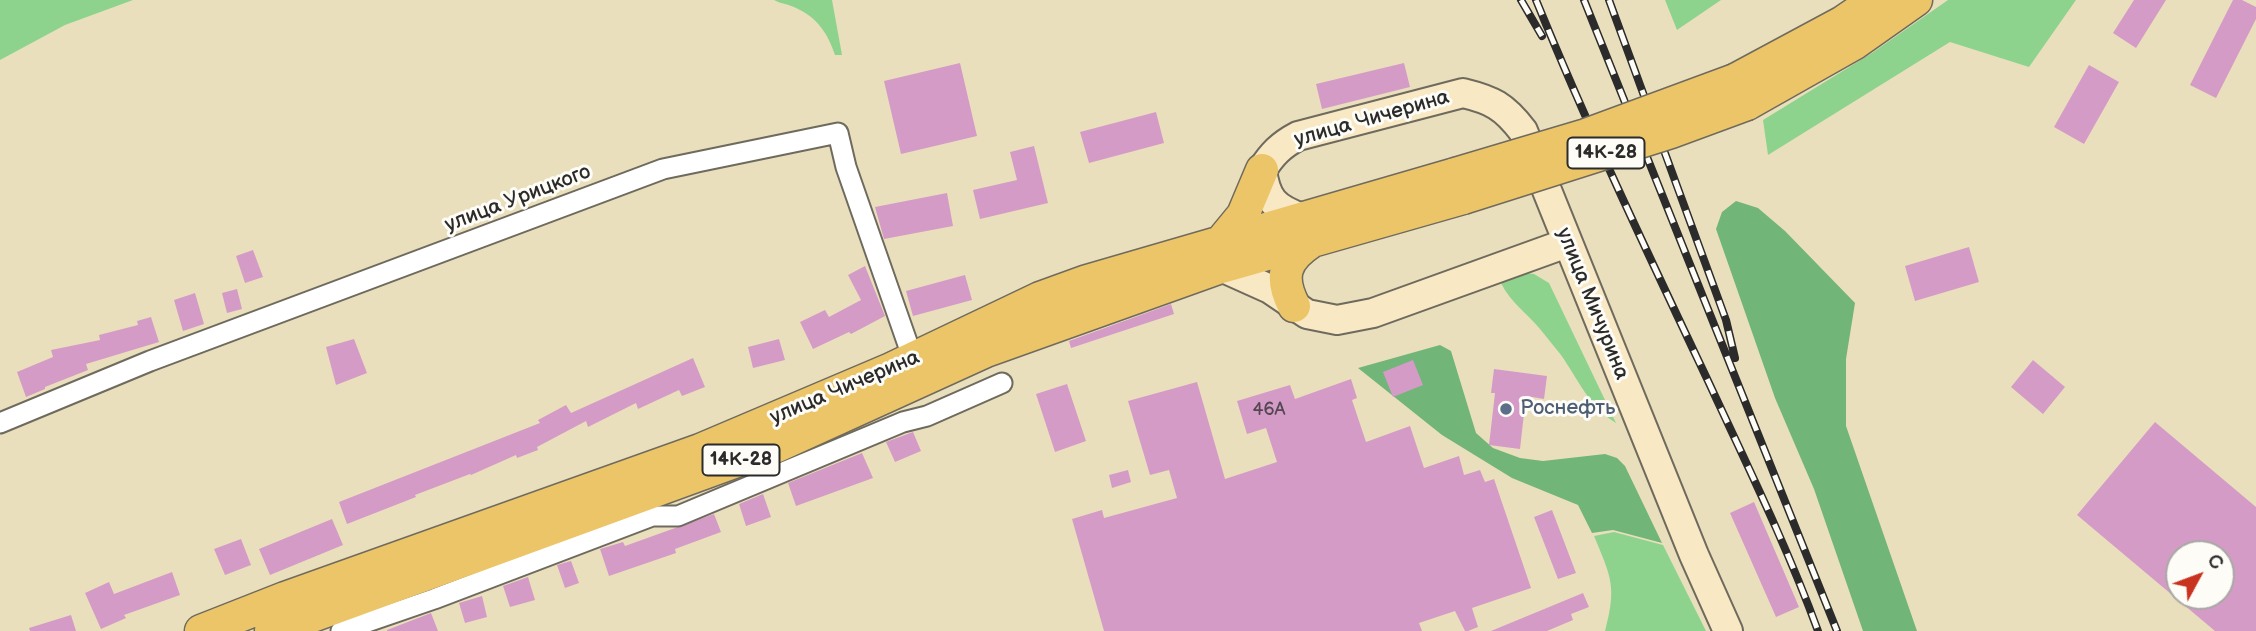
<!DOCTYPE html>
<meta charset="utf-8">
<style>
body{margin:0}
#map{position:relative;width:2256px;height:631px;overflow:hidden;background:#eadfbc;font-family:"Balsamiq Sans",sans-serif}
canvas{display:block}
.north{position:absolute;left:2165px;top:540px;width:70px;height:70px;box-sizing:border-box;background:#fdfcf7;border:2px solid #a9a8a5;border-radius:50%;rotate:49deg;font-size:19px;font-weight:700;line-height:28px;text-align:center;color:#2b2b2b}
.north::after{content:'';display:block;margin:auto;width:24px;height:32px;background:#c8321e;clip-path:polygon(50% 0,100% 100%,50% 72%,0 100%)}
</style>
<div id="map">
<canvas width="2256" height="631"></canvas>
<div class="north">С</div>
</div>
<script>
const ctx = document.querySelector('canvas').getContext('2d');
ctx.lineJoin = 'round';
function fillPath(path, color) { ctx.fillStyle = color; ctx.fill(path, 'evenodd'); }
function trace(path, color, width, dash) { ctx.strokeStyle = color; ctx.lineWidth = width; ctx.lineCap = dash ? 'butt' : 'round'; ctx.setLineDash(dash || []); ctx.stroke(path); }
function drawText(font, color, halo, rows, align = 'center') {
  ctx.font = font + ' "Balsamiq Sans",sans-serif'; ctx.lineWidth = 6; ctx.setLineDash([]); ctx.textBaseline = 'middle'; ctx.strokeStyle = halo; ctx.fillStyle = color; for (const [text, x, y, turn = 0] of rows) {
    ctx.save(); ctx.translate(x, y); ctx.rotate((+turn || 0) * Math.PI / 180); ctx.textAlign = isNaN(turn) ? turn : align; if (halo) ctx.strokeText(text, 0, 0); ctx.fillText(text, 0, 0); ctx.restore();
  }
}
fillPath(new Path2D(`
 M0,0H133L65,25L0,60Z
 M774,0H832L842,55H835C828,34 818,18 796,8C789,4 781,4 774,0Z
 M1665,0H1721L1677,30Z
 M1948,0H2076L2029,67L1950,42L1768,155L1763,120L1872,53Z
 M1519,272L1534,274L1549,283L1616,423C1589,407 1578,379 1561,355C1554,346 1547,338 1540,329C1527,313 1510,302 1501,283L1505,274Z
 M1614,532L1663,545L1706,631H1605C1617,586 1611,577 1594,536Z`), '#8ed38d');
fillPath(new Path2D(`
 M1736,201L1758,208L1785,231L1855,303L1846,359V426L1917,631H1863L1814,489L1775,398L1716,229L1722,212Z
 M1440,345L1451,351L1476,433L1493,448L1520,458L1543,461L1605,454L1617,458L1625,466L1662,543L1613,530L1592,533L1578,505L1512,478L1442,435L1358,368Z`), '#72b578');
fillPath(new Path2D(`
 M2134,0H2166L2136,48L2113,33Z
 M2233,0H2242L2256,7V19L2216,98L2190,85Z
 M960,63L977,136L901,154L884,81Z
 M1404,63L1410,87L1322,109L1316,84Z
 M2089,65L2119,82L2084,144L2054,127Z
 M1156,112L1164,143L1089,163L1080,132Z
 M1034,146L1048,203L980,219L973,190L1017,180L1010,152Z
 M947,193L953,226L884,239L875,207Z
 M1969,247L1979,282L1915,301L1905,266Z
 M253,250L263,277L245,283L236,256Z
 M865,266L885,316L851,334L849,332L813,349L800,322L825,310L829,317L861,300L848,275Z
 M965,275L972,300L913,316L906,291Z
 M237,289L242,309L227,313L222,293Z
 M195,293L204,324L183,331L174,300Z
 M1171,304L1174,314L1071,348L1069,341Z
 M151,317L159,342L86,364L88,370L45,387V389L26,397L17,372L53,357L51,350L100,340L99,335L138,325L137,321Z
 M354,339L367,373L336,385L326,347Z
 M779,339L785,360L753,368L748,347Z
 M693,358L705,387L682,396L679,390L638,409L636,403L588,427L586,421L537,447L538,450L517,458L516,455L471,475L470,474L415,495L416,497L347,524L339,502L540,423L538,420L566,405L571,413Z
 M1413,360L1423,385L1393,397L1383,372Z
 M2033,360L2065,387L2043,414L2011,387Z
 M1494,369L1547,376L1544,399L1526,396L1520,449L1489,445L1495,393H1491Z
 M1351,379L1357,398L1352,400L1366,442L1410,426L1424,468L1459,456L1464,475L1480,470L1485,482L1494,479L1531,588L1472,608L1478,627L1468,631H1465L1455,611L1419,623L1422,631H1104L1072,519L1102,510L1104,518L1177,498L1169,470L1150,475L1128,401L1197,382L1225,479L1277,462L1266,428L1247,434L1237,401L1290,385L1295,399Z
 M1067,384L1086,441L1055,452L1036,394Z
 M2155,422L2256,507V631H2215L2077,515ZM2179,554H2221V596H2179Z
 M913,432L921,451L895,462L886,442Z
 M862,453L873,478L796,506L788,483Z
 M1128,470L1131,482L1112,488L1109,475Z
 M763,494L771,517L746,526L739,504Z
 M1754,502L1799,607L1776,617L1730,513Z
 M1552,510L1576,573L1558,579L1534,517Z
 M714,514L721,532L675,549L676,553L609,576L600,549L623,542L625,546Z
 M332,519L343,545L270,575L259,549Z
 M241,539L251,565L225,575L214,549Z
 M571,561L579,583L565,588L557,565Z
 M172,572L180,595L124,615L126,618L101,629L85,593L109,582L114,594Z
 M528,577L535,600L510,607L503,586Z
 M1583,593L1589,607L1571,614L1573,620L1547,631H1491Z
 M482,596L487,617L465,623L459,603Z
 M431,613L438,631H387V630Z
 M71,615L76,631H30L29,628Z`), '#d49bc7');
const minor = new Path2D(`
 M0,423L150,361L663,169L838,133L846,167L913,359
 M341,631L434,599L652,516H678L903,422L927,416L1002,383`);
const secondary = new Path2D(`
 M1302,218C1274,208 1266,199 1262,170C1272,154 1281,145 1298,136L1463,93C1492,100 1504,106 1523,131L1694,555L1728,631
 M1221,267L1270,289L1307,314L1337,320L1373,313L1567,243`);
const primary = new Path2D(`
 M1735,80L1843,22L1875,0
 M1747,104L1855,43L1916,0
 M1220,243L1243,215L1262,170
 M1294,306C1279,277 1284,260 1311,242
 M201,631L285,598L700,450L891,369L1040,298L1087,281L1455,174
 M271,631L775,447L986,351L1221,267L1463,198`);
trace(minor, '#6e6a5e', 23);
trace(secondary, '#6e6a5e', 32);
trace(primary, '#6e6a5e', 35);
trace(minor, '#fff', 19);
trace(secondary, '#f8e8c3', 28);
trace(primary, '#edc569', 32);
const rail = new Path2D(`
 M1521,0L1542,36
 M1536,0C1589,130 1649,256 1709,383C1747,465 1787,546 1818,631
 M1584,0L1837,631
 M1609,0L1726,320L1735,358`);
trace(rail, '#2b2b2b', 8);
trace(rail, '#fdfcf7', 5, [16]);
const primaryBridge = new Path2D(`
 M1455,174L1586,135L1735,80
 M1463,198L1671,132L1747,104`);
trace(primaryBridge, '#6e6a5e', 35, []);
trace(primaryBridge, '#edc569', 32);
for (const [x, y, r, color] of [
 [1506,409,7,"#5c6f8a"]
]) { const dot = new Path2D(); dot.arc(x, y, r, 0, 2 * Math.PI); ctx.fillStyle = color; ctx.fill(dot); trace(dot, '#fdfcf7', 2.5); }
drawText('18px', '#554752', null, [
 ["46А",1269,410]
]);
for (const [x, y, w] of [
 [1606,153,77],
 [741,460,77]
]) { const box = new Path2D(); box.roundRect(x - w / 2, y - 15.5, w, 31, 5); ctx.fillStyle = '#fdfcf7'; ctx.fill(box); trace(box, '#2b2b2b', 2); }
drawText('bold 19px', '#2b2b2b', null, [
 ["14К-28",1606,153],
 ["14К-28",741,460]
]);
drawText('21px', '#2b2b2b', '#fdfcf7', [
 ["улица Чичерина",1372,119,-16],
 ["улица Урицкого",518,199,-21],
 ["улица Мичурина",1592,304,68],
 ["улица Чичерина",845,388,-23]
]);
drawText('21px', '#4e5e75', '#fdfcf7', [
 ["Роснефть",1520,409]
], 'left');
</script>
